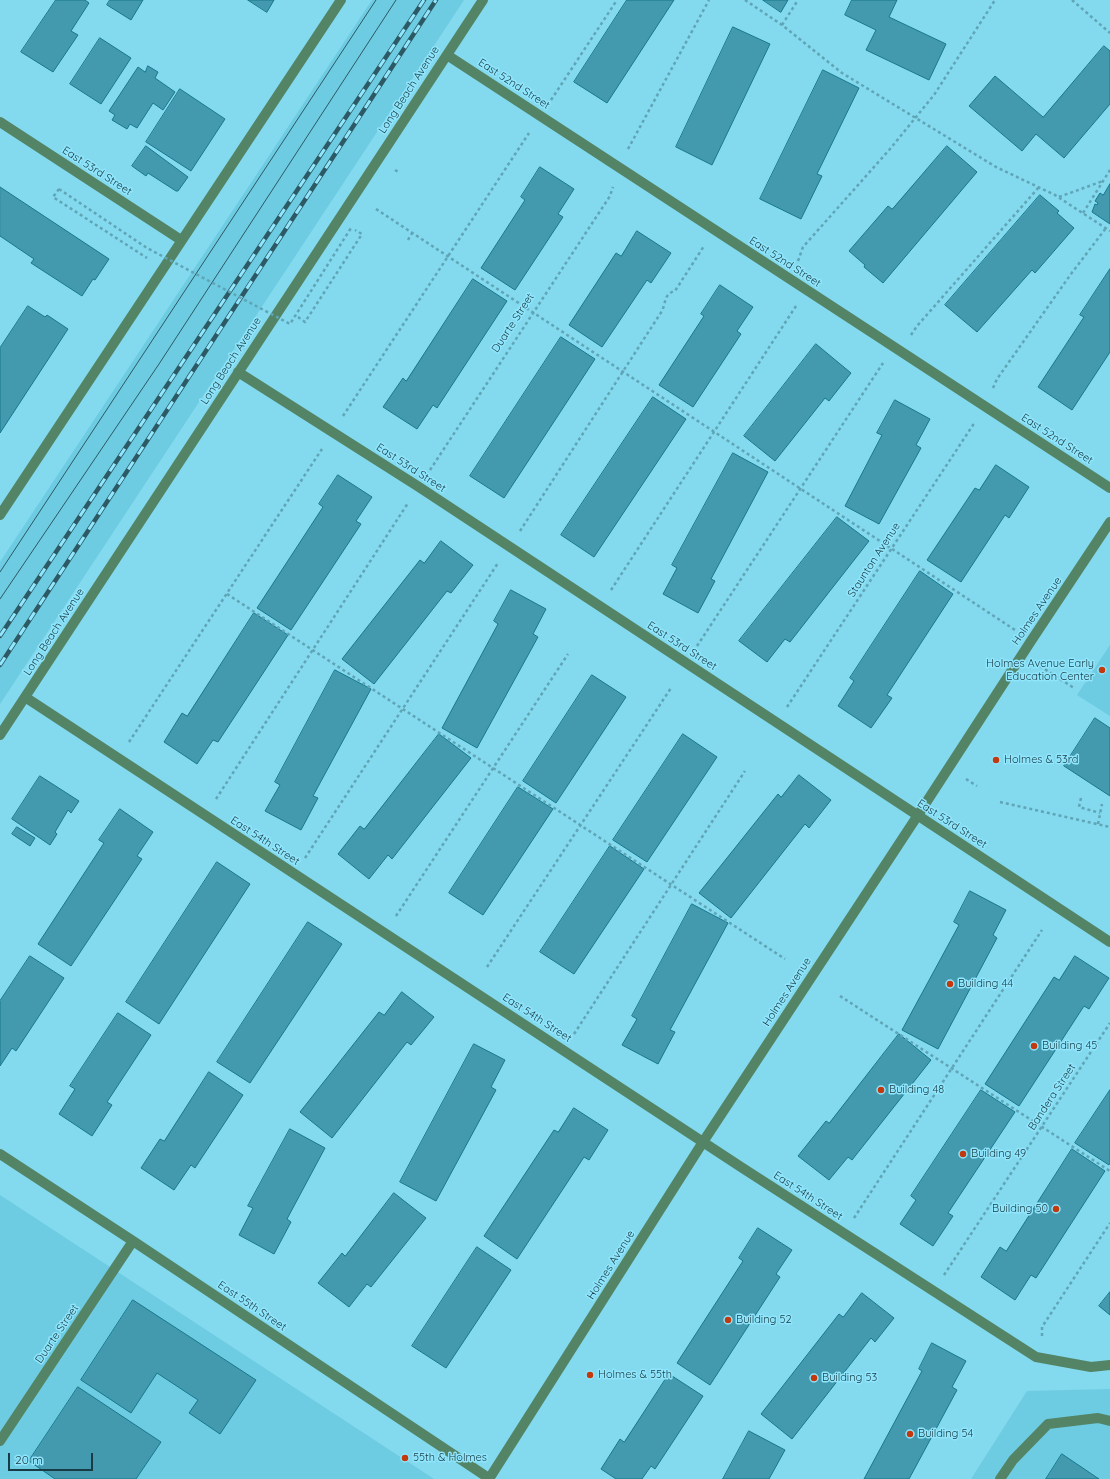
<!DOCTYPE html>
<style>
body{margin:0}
#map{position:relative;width:1110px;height:1479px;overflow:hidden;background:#83d9ee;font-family:Quicksand,sans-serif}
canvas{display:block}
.scale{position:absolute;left:8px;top:1453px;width:85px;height:18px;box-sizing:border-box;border:2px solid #183c45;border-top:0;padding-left:5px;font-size:12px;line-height:14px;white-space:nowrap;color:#183c45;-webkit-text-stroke:3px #90e6fc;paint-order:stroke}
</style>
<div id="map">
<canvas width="1110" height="1479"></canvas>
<div class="scale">20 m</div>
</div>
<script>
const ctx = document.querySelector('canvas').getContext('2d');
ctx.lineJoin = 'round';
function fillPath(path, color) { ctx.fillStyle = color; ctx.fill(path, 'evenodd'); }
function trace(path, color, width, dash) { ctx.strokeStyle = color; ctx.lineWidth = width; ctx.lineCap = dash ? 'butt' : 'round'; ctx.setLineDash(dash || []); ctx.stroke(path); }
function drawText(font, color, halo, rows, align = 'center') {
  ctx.font = font + ' Quicksand,sans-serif'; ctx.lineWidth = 3; ctx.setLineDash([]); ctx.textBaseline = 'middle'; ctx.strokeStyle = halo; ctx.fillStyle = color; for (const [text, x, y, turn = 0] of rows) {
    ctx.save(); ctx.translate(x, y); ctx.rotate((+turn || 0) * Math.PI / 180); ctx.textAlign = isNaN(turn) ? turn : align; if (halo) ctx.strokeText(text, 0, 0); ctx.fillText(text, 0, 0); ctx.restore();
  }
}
fillPath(new Path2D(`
 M372,0H464L0,704V562Z
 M1110,645V716L1077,695Z
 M0,1195L434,1479H0Z
 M1110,1389V1479H971L1027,1391Z`), '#6dcbe2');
const building = new Path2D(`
 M56,0H85L89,3L71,31L78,35L53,72L21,52Z
 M110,0H143L131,20L107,5Z
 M248,0H274L267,12Z
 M627,0H674L607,103L574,82Z
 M763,0H788L781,12Z
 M852,0H897L889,17L946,44L929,80L866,50L876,30L845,15Z
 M733,27L770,44L712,165L676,147Z
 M100,38L131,58L101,104L70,84Z
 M1104,46L1110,51V104L1064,158L1036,134L1022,151L969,106L995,76L1043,117Z
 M148,66L158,72L155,78L175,92L163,110L153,103L137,128L130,124L127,129L112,120L115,115L109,111L138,67L145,72Z
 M823,70L859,88L817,174L822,176L801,219L760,199Z
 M180,89L225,119L191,171L146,142Z
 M146,146L188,177L178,191H176L148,173L146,176L132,166Z
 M947,146L977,172L883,283L864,267L865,265L849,251L888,206L892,209Z
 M540,167L574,189L558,214L563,217L515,290L481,268L525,200L521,197Z
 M1110,184V224L1092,212L1095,204L1097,205L1098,203L1095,201L1100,193L1103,195Z
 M0,187L109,259L95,280L93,279L82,296L31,263L34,259L0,236Z
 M1040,195L1059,211L1057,213L1074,228L1035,273L1032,270L977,332L945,305Z
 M637,231L671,253L651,283L647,280L602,347L569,325L616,253L621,256Z
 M1110,269V352L1072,410L1038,387L1084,317L1080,315Z
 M473,279L507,301L437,408L433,405L417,429L383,407L403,378L406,381Z
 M720,285L753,307L737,331L741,334L693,407L659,385L704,316L701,314Z
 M28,306L45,317L47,315L68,329L0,433V348Z
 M561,337L595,359L504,498L470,476Z
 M816,344L851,373L829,401L825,398L775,461L744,436Z
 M653,397L686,419L594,557L561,535Z
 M895,400L930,419L916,445L921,448L879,524L845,506L882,435L877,433Z
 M733,453L768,472L711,579L715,581L698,613L663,594L677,568L672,565Z
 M996,465L1029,487L1009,518L1005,515L961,582L927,560L975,488L979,490Z
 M338,475L372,497L356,521L361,524L291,630L257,608L323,507L319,504Z
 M837,517L869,541L790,642L785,639L767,662L739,641Z
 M441,541L473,565L451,593L447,591L374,684L342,659L420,560L424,563Z
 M920,571L953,594L887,695L892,698L871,728L838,706L854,681L850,678Z
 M511,590L546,609L533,634L538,637L477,748L442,728L498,624L494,621Z
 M254,613L288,635L218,742L213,740L197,764L164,742L182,713L187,716Z
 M335,670L371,689L313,796L318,798L301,830L265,811L280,785L275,782Z
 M592,675L626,697L556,803L523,781Z
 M1095,718L1110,728V796L1064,766Z
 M439,734L471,758L392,859L388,855L369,879L338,854L360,826L364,829Z
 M683,734L717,757L647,862L613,840Z
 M799,775L831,800L809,828L805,824L731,918L699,893L778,794L781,797Z
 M40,776L79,801L71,813L68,810L55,832L57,834L50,845L12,819Z
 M518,787L553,809L483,915L449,893Z
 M120,809L153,832L137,856L142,859L71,966L38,944L104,843L99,840Z
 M17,827L35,838L30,846L12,834Z
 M610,846L644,869L574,974L540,952Z
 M217,862L250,884L159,1024L126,1002Z
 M970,891L1006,910L993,935L997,938L938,1049L902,1030L959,925L954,922Z
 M692,904L728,923L670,1030L675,1032L658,1064L622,1045L637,1019L632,1016Z
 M308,922L342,944L250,1083L217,1062Z
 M30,956L64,978L16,1051L12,1048L0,1066V1001Z
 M1075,956L1109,978L1089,1009L1084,1006L1019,1106L985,1084L1054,977L1059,980Z
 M402,992L434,1017L411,1045L407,1042L332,1138L300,1112L379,1012L384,1015Z
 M118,1013L151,1035L107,1102L112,1105L92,1136L59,1114L75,1089L70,1086Z
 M899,1034L931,1060L852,1160L848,1157L829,1180L798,1156L826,1121L829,1123Z
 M474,1044L505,1060L491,1087L496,1090L436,1201L400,1182Z
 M209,1072L243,1095L195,1168L191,1165L174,1190L141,1168L160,1139L164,1141Z
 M981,1090L1015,1112L948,1213L953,1216L933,1246L900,1224L916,1200L911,1196Z
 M1110,1090V1163L1109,1165L1075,1143Z
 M574,1108L608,1130L589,1160L584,1157L517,1259L484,1236L554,1130L558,1132Z
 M290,1129L325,1148L287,1219L291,1222L274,1254L239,1235L253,1208L248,1206Z
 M1072,1149L1105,1171L1036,1278L1031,1275L1015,1300L981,1277L1000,1247L1006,1251Z
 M394,1193L426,1218L371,1287L367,1284L349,1307L318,1283L342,1253L345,1256Z
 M758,1228L792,1250L776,1274L780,1277L710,1385L677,1363L743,1261L739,1258Z
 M477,1247L511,1270L446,1368L412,1346Z
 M1110,1292V1315L1099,1306Z
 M862,1293L894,1318L875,1342L871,1338L792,1439L761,1414L839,1314L843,1317Z
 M133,1300L256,1380L220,1434L189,1413L198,1400L157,1373L131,1413L81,1380Z
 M932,1343L966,1361L952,1387L957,1390L909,1479H864L922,1371L919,1369Z
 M669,1374L703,1396L655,1469L651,1466L642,1479H616L601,1469L620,1439L624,1442Z
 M78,1387L161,1442L136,1479H55L29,1461Z
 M749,1431L785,1450L769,1479H723Z
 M1062,1454L1099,1479H1046Z`);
fillPath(building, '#439aaf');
trace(building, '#17788c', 1);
trace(new Path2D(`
 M745,0L782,25L842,73L996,167L1055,195L1110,231
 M1072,0L1110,33
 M782,25L798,0
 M551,100L617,0
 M628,149L709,0
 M395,170L400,173
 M59,189L53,197L147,258
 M1059,197L1103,181
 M376,209L1015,630
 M1083,213L1110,170
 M408,240L412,233
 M798,261L803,247L890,149L934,95L995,0
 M298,317L305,322L362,234L355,230
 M911,335L917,326L1039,187
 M993,388L997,379L1071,274L1106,228
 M343,416L529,133
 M430,470L610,196L613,187
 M520,531L662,311C666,302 664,294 675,291L704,246
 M611,590L796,306
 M227,594L785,959
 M697,646L883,363
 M1040,666L1074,688
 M787,707L975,422
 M129,742L322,449
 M966,779L977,786
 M1081,798L1079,807L1100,813
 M216,799L408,503
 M1000,802L1110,827
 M1098,824L1102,804
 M305,858L498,563
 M396,916L568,654
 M487,967L671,688
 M840,996L1110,1171
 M574,1034L745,771
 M854,1218L1042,930
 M944,1275L1110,1023
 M1042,1336V1327L1110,1223`), '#60a5b6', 2.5, [3, 3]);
trace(new Path2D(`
 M447,55L1110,488
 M0,122L181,240
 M238,372L419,487L1110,942
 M0,515L341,0
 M25,697L741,1167L1036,1357L1091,1367L1110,1365
 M0,735L483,0
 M0,1154L133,1241L490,1479
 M0,1441L133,1241
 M489,1479L703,1142L918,815L1031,641L1110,522
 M1000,1479L1013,1460L1048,1424L1098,1418L1110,1421`), '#538465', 10);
trace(new Path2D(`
 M0,572L376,0
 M0,599L159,364L396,0`), '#2c5964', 1);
const rail = new Path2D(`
 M0,636L424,0
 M0,665L436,0`);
trace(rail, '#2c5964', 4.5);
trace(rail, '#90e6fc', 3, [9]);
trace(new Path2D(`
 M59,189L147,248L290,324L351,228`), '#60a5b6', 2.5, [3, 3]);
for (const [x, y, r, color] of [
 [1102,670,4,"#c2390e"],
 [996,760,4,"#c2390e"],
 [950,984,4,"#c2390e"],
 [1034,1046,4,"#c2390e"],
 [881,1090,4,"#c2390e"],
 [963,1154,4,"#c2390e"],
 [1056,1209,4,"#c2390e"],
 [728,1320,4,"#c2390e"],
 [590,1375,4,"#c2390e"],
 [814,1378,4,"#c2390e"],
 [910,1434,4,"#c2390e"],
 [405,1458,4,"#c2390e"]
]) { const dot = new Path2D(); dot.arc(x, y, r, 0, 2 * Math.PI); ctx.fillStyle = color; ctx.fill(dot); trace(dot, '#90e6fc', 1.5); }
drawText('11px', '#183c45', '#90e6fc', [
 ["East 52nd Street",514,84,33],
 ["Long Beach Avenue",409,90,-57],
 ["East 53rd Street",97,171,33],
 ["East 52nd Street",785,262,33],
 ["Duarte Street",513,323,-57],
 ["Long Beach Avenue",231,361,-57],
 ["East 52nd Street",1057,439,33],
 ["East 53rd Street",411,468,33],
 ["Staunton Avenue",874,560,-57],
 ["Holmes Avenue",1037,611,-56],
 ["Long Beach Avenue",54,632,-57],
 ["East 53rd Street",682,646,33],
 ["East 53rd Street",952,824,33],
 ["East 54th Street",265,841,33],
 ["Holmes Avenue",787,992,-57],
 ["East 54th Street",537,1018,33],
 ["Bandera Street",1052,1097,-57],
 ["East 54th Street",808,1196,33],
 ["Holmes Avenue",611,1265,-58],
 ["East 55th Street",252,1306,34],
 ["Duarte Street",57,1334,-56]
]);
drawText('11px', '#183c45', '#90e6fc', [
 ["Holmes Avenue Early",1094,664,"right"],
 ["Education Center",1094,677,"right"],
 ["Holmes & 53rd",1004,760],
 ["Building 44",958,984],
 ["Building 45",1042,1046],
 ["Building 48",889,1090],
 ["Building 49",971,1154],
 ["Building 50",1048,1209,"right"],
 ["Building 52",736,1320],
 ["Holmes & 55th",598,1375],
 ["Building 53",822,1378],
 ["Building 54",918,1434],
 ["55th & Holmes",413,1458]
], 'left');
</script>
